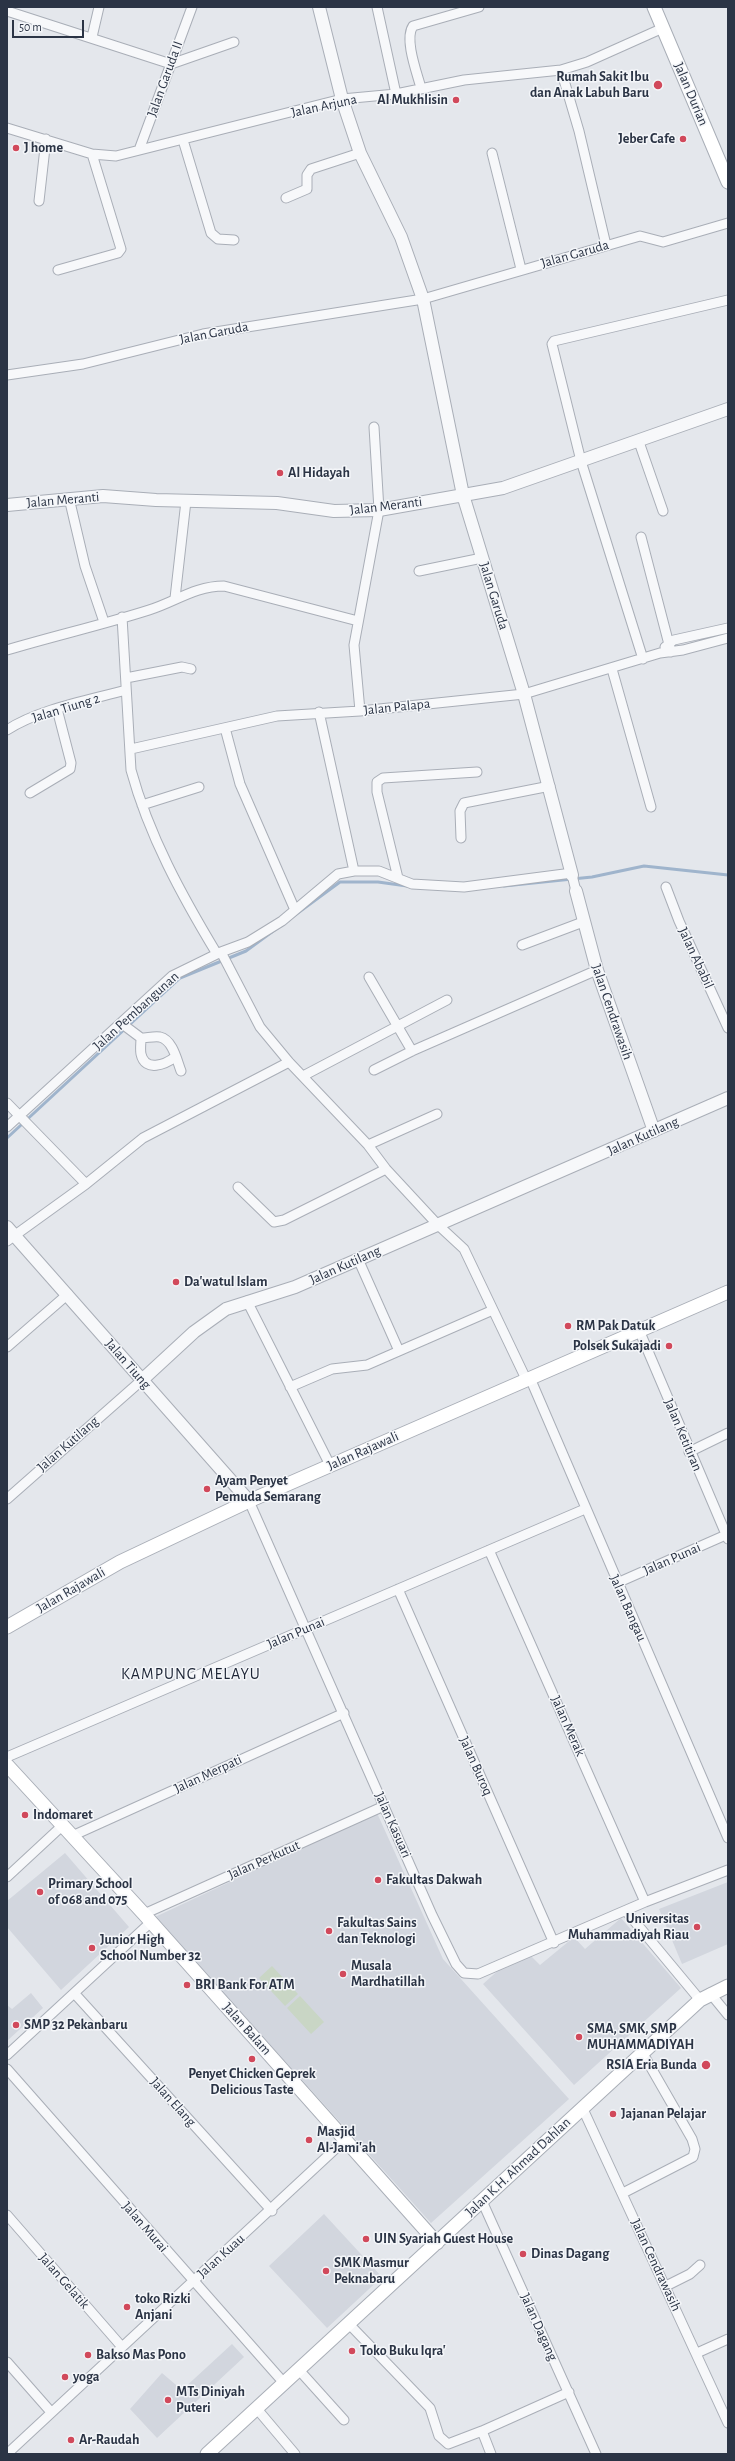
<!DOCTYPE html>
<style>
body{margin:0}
#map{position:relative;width:735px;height:2461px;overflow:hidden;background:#e4e7ec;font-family:"Alegreya Sans",sans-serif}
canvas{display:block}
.frame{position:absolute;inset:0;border:8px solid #2b3445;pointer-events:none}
.scale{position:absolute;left:12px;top:20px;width:72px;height:18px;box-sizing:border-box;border:2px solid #2b3445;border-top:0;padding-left:5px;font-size:12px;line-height:14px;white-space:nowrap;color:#2b3445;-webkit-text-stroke:3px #f4f6f9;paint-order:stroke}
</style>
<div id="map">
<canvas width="735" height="2461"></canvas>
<div class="frame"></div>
<div class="scale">50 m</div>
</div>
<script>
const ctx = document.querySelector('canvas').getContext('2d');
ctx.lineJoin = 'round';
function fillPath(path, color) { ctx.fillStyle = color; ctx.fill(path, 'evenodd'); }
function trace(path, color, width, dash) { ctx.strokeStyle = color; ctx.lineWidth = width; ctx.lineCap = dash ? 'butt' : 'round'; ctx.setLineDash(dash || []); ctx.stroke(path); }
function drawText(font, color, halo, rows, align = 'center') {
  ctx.font = font + ' "Alegreya Sans",sans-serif'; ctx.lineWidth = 3; ctx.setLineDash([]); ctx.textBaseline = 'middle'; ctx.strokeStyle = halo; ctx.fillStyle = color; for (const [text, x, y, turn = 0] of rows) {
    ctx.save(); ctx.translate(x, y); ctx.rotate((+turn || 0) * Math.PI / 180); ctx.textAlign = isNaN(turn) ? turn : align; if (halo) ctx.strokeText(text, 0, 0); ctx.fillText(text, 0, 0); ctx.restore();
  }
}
fillPath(new Path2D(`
 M377,1813L443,1959L569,2099L431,2223L155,1917Z
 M65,1853L129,1927L61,1990L7,1927V1901Z
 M728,1882V1944L682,1964L659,1909Z
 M621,1918L681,1988L574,2085L483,1984L511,1959L529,1954L540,1965L574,1937L585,1949Z
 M31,1993L43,2008L7,2041V2005L12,2009Z
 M324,2214L382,2277L327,2328L269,2266Z
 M232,2344L244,2357L157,2438L130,2409L162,2373L182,2390Z`), '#d2d6de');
fillPath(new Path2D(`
 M272,1966L298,1994L285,2006L259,1978Z
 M300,1996L324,2022L311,2034L287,2008Z`), '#c9d6c5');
trace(new Path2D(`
 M504,886L592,877L644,866L728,875
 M7,1138L180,978L246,951L340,882H378L407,886`), '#9fb4cc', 3);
const minor = new Path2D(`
 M377,7L396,94
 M7,11L171,64L234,42
 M92,37L99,7
 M561,70L579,131L606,245
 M421,88C417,73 404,39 413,26L479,7
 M7,128L92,154L116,156L342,99L396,94L464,80L561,70L587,62L663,28
 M183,140L211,233L218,239L234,240
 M139,150L192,7
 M492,153L521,269
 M286,198L307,189V175L311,169L360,153
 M39,201L46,139
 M58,270L118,253L121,249L92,154
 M7,375L83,364L203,334L423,299L640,236L663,242L728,223
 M639,442L663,511
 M69,498L85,566L104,622
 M641,537L671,652
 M419,571L482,558
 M175,598L186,501
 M122,617L131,770C149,836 182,896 217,954
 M665,647L674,640L728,628
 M7,650C54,636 102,625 149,610C175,602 195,586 224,586L358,621
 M643,659L581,461L552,344L554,341L728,300
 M612,669L651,807
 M126,678L182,667L191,669
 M360,711L354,645L379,510L374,427
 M319,712L354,871
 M225,728L240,784L295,910
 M7,730C39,709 90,700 126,690
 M131,749L277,716L360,711L524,694L660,653L683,650L728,638
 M30,793L70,769L71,763L57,709
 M142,805L199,787
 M461,838L460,811L464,803L550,786
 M572,875L576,891
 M398,878L377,792V782L383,778L477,772
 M666,887L679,921L728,1028
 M522,945L583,922
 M221,952L260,1027L289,1062L368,1145L386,1169L437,1224L464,1249L526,1379
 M369,977L412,1051
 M121,1023L141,1038C147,1038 154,1036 160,1037C173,1040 177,1061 181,1071
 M141,1038C141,1043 140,1049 141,1054C145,1073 166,1064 175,1057
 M374,1070L412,1051L597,970
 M303,1076L447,1000
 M7,1103L86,1184
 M7,1127L172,976L221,952L248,942L282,921L338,874L354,871H379L412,884L464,887L572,873
 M368,1145L437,1114
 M238,1187L274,1222L284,1220L386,1169
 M7,1241L86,1184L143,1138L289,1062
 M358,1259L399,1351
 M247,1301L330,1465
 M639,1330L728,1539
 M7,1347L68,1294
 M530,1378L728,1838
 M290,1387L332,1369L367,1365L493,1310
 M689,1452L728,1433
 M7,1499L142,1380
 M249,1501L432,1915L456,1964L464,1973L478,1974L645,1902L728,1870
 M489,1550L645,1902
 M617,1583L728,1534
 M398,1589L554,1943
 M7,1757L585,1509
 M72,1836L344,1713
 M7,1877L62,1826
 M626,1911L700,2000
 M144,1914L384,1806
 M710,1993L728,2015
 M75,1994L272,2211
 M7,2055L151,1922
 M7,2069L284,2383
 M582,2107L728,2423
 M623,2193L693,2157L695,2149L692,2139L642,2052
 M482,2201L596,2454
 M7,2215L122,2347
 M666,2286L690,2274L700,2265
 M349,2324L430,2408L439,2436L448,2444L482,2431L569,2392
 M697,2353L728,2339
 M7,2362L51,2412
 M299,2370L344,2420
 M257,2409L295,2454
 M482,2431L491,2454
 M7,2454L346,2139`);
const tertiary = new Path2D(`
 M319,7L342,99L360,153L401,237L423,299L463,495L524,694L572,875
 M7,505L103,496L156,500L277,503L334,511L379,510L503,488L728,409
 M576,891L597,970L654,1131
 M7,1227L249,1501
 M142,1380L194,1332L226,1309L295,1287L728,1098`);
const secondary = new Path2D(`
 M654,7L728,182
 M7,1627L120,1562L249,1501L728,1292
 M7,1765L144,1914L437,2243
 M207,2454L700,2000L728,1986`);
trace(minor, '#a9aeb7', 11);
trace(tertiary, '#a9aeb7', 14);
trace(secondary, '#a9aeb7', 15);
trace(minor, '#f7f8fa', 9);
trace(tertiary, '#f7f8fa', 12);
trace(secondary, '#fff', 13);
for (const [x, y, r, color] of [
 [658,85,5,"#d1495b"],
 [456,100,4,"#d1495b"],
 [683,139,4,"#d1495b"],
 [16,148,4,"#d1495b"],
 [280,473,4,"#d1495b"],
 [176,1282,4,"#d1495b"],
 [568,1326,4,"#d1495b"],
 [669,1346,4,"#d1495b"],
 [207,1489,4,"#d1495b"],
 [25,1815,4,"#d1495b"],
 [378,1880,4,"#d1495b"],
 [40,1892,4,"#d1495b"],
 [697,1927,4,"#d1495b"],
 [329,1931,4,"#d1495b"],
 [92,1948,4,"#d1495b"],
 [343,1974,4,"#d1495b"],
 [187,1985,4,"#d1495b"],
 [16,2025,4,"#d1495b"],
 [579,2037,4,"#d1495b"],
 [252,2059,4,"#d1495b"],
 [706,2065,5,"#d1495b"],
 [613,2114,4,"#d1495b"],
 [309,2140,4,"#d1495b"],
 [366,2239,4,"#d1495b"],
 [523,2254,4,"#d1495b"],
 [326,2271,4,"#d1495b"],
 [127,2307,4,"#d1495b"],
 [352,2351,4,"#d1495b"],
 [88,2355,4,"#d1495b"],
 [65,2377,4,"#d1495b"],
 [168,2400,4,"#d1495b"],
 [71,2440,4,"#d1495b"]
]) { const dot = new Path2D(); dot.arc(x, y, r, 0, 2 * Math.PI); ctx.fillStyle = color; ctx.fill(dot); trace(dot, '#f4f6f9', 1.5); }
drawText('bold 14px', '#2b3445', '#f4f6f9', [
 ["Rumah Sakit Ibu",649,77,"right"],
 ["dan Anak Labuh Baru",649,93,"right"],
 ["Al Mukhlisin",448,100,"right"],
 ["Jeber Cafe",675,139,"right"],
 ["J home",24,148],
 ["Al Hidayah",288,473],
 ["Da'watul Islam",184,1282],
 ["RM Pak Datuk",576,1326],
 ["Polsek Sukajadi",661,1346,"right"],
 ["Ayam Penyet",215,1481],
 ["Pemuda Semarang",215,1497],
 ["Indomaret",33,1815],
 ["Fakultas Dakwah",386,1880],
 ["Primary School",48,1884],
 ["of 068 and 075",48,1900],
 ["Universitas",689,1919,"right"],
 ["Muhammadiyah Riau",689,1935,"right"],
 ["Fakultas Sains",337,1923],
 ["dan Teknologi",337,1939],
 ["Junior High",100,1940],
 ["School Number 32",100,1956],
 ["Musala",351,1966],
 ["Mardhatillah",351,1982],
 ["BRI Bank For ATM",195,1985],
 ["SMP 32 Pekanbaru",24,2025],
 ["SMA, SMK, SMP",587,2029],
 ["MUHAMMADIYAH",587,2045],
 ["RSIA Eria Bunda",697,2065,"right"],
 ["Penyet Chicken Geprek",252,2074,"center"],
 ["Delicious Taste",252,2090,"center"],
 ["Jajanan Pelajar",621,2114],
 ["Masjid",317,2132],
 ["Al-Jami'ah",317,2148],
 ["UIN Syariah Guest House",374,2239],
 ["Dinas Dagang",531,2254],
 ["SMK Masmur",334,2263],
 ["Peknabaru",334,2279],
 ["toko Rizki",135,2299],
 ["Anjani",135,2315],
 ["Toko Buku Iqra'",360,2351],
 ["Bakso Mas Pono",96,2355],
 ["yoga",73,2377],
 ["MTs Diniyah",176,2392],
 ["Puteri",176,2408],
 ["Ar-Raudah",79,2440]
], 'left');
drawText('14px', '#2b3445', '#f4f6f9', [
 ["Jalan Garuda II",165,79,-70],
 ["Jalan Durian",691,94,67],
 ["Jalan Arjuna",324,106,-12],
 ["Jalan Garuda",575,254,-16],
 ["Jalan Garuda",214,333,-11],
 ["Jalan Meranti",63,500,-5],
 ["Jalan Meranti",386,506,-7],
 ["Jalan Garuda",494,596,73],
 ["Jalan Palapa",397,707,-6],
 ["Jalan Tiung 2",66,708,-17],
 ["Jalan Ababil",696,958,65],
 ["Jalan Pembangunan",136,1011,-42],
 ["Jalan Cendrawasih",612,1012,71],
 ["Jalan Kutilang",643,1136,-24],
 ["Jalan Kutilang",345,1265,-24],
 ["Jalan Tiung",128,1364,49],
 ["Jalan Ketitiran",683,1435,67],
 ["Jalan Kutilang",68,1444,-41],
 ["Jalan Rajawali",363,1451,-24],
 ["Jalan Punai",672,1559,-24],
 ["Jalan Rajawali",71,1590,-30],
 ["Jalan Bangau",628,1608,66],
 ["Jalan Punai",296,1633,-23],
 ["Jalan Merak",568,1726,66],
 ["Jalan Buroq",476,1766,66],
 ["Jalan Merpati",208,1774,-25],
 ["Jalan Kasuari",393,1825,66],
 ["Jalan Perkutut",264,1860,-24],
 ["Jalan Balam",247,2029,48],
 ["Jalan Elang",173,2102,48],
 ["Jalan K.H. Ahmad Dahlan",518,2167,-43],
 ["Jalan Murai",145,2227,49],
 ["Jalan Kuau",221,2256,-42],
 ["Jalan Cendrawasih",656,2265,65],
 ["Jalan Gelatik",64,2281,49],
 ["Jalan Dagang",539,2327,66]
]);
ctx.letterSpacing = '1px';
drawText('16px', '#1d2536', '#f4f6f9', [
 ["KAMPUNG MELAYU",191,1674]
]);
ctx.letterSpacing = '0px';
</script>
